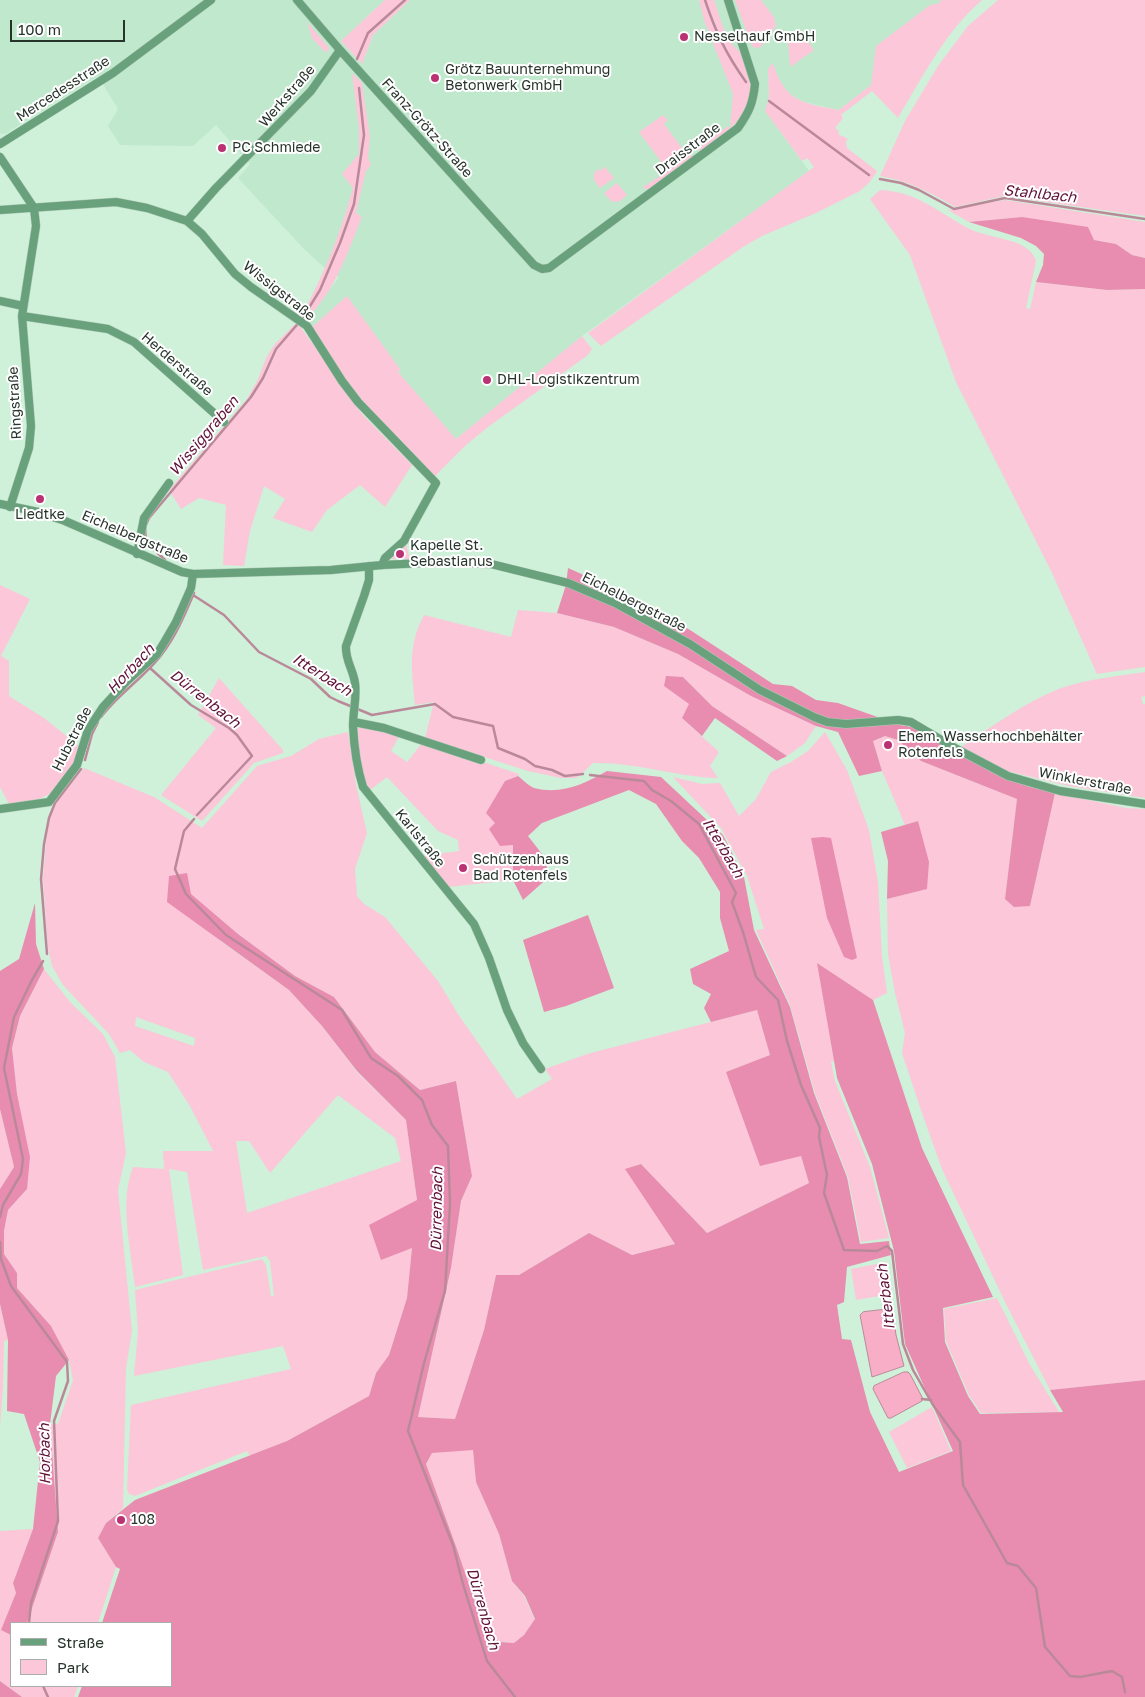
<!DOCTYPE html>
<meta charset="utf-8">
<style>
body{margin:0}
#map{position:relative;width:1145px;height:1697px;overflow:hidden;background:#cff0d9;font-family:"Golos Text",sans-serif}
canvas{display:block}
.legend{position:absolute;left:10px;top:1622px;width:162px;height:65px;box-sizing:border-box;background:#fff;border:1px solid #a9aeaa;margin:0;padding:6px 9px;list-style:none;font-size:15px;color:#27342b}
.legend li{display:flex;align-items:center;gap:10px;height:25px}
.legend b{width:25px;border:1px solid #a9aeaa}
.scale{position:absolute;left:10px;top:20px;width:115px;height:22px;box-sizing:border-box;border:2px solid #27342b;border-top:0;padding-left:6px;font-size:15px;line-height:18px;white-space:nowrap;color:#27342b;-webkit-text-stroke:4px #fff;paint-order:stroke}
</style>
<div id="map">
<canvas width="1145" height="1697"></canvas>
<ul class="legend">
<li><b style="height:6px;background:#6aa17d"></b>Straße</li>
<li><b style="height:14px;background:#fcc7d9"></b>Park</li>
</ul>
<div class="scale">100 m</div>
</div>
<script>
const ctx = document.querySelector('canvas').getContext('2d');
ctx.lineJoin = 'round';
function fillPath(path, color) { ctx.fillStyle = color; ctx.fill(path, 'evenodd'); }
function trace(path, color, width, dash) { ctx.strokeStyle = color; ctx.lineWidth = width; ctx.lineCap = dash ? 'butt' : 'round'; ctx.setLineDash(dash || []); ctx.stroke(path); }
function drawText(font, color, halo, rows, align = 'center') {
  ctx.font = font + ' "Golos Text",sans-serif'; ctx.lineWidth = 4; ctx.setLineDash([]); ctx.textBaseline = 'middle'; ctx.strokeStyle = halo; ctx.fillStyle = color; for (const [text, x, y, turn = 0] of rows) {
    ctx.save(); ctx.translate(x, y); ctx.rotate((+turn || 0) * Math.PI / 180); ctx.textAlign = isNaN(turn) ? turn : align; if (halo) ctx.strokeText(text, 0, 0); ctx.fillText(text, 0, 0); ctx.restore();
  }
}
fillPath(new Path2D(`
 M0,0H385L341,41L362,64L373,35L410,0H942L937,4L871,85L839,110L804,102L789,94L778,79L773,64L768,69L769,97L765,111L809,171L582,336L456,439L398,372L400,369L347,296L311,328L306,321L339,277L327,270L304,249L238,178L250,164L216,125L193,146L120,145L108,126L118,109L98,76L5,134L0,133Z`), '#c0e8cc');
fillPath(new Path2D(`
 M385,0H410L373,35L362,64L341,41Z
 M699,0H714C719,13 722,28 729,40C732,46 738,49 742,54C746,60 748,69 750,76C756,112 728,131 704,150L700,151L697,147L701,146L727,127H730L733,94L705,23Z
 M735,0H761L774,17L776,26L761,47L754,48L751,44Z
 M942,0H982C945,32 923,76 898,118L872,91L841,115L843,118L835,128L839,131L838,134L848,139L846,142L847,148L877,171C872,180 867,185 860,191L816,213L762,236L743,247L601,346L588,333L814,167L807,158L802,161L765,111L769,97L768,69L773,63C785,102 802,103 839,110L871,85L876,46L930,5L937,4Z
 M998,0H1145V216L1004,196L955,207C930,192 908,181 880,176L905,121L938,66L968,26Z
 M307,22L329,48L326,53L312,38Z
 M799,29L814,50L790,67L788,39Z
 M352,73L362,83L370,137L368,158L371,165L366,171L356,213L362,217C346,256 336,290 305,320L300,318C324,275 340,235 353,188L342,174L359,154V129Z
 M663,115L668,120L664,124L688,156L692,154L691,159L647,190L643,187L668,171L639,132Z
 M605,167L614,178L600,188L594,180V174L597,169L599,171Z
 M617,183L627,195L620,201L612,202L604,193Z
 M880,190C920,192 939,214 972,230C990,238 1016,238 1030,251C1033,254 1035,258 1036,261L1026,308L1030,309L1036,282L1107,290L1145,289V667L1097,674L1052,573L956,382L910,255L870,199Z
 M1005,200L1145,222V258L1132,255L1116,244L1094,240L1022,217L969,222L948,210Z
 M347,296L400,369L398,372L456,439L582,336L592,349L588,355L488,427L466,445L434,477L362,402L341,375L311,328Z
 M297,322L362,414L412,465L385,507L360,485L327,510L312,532L273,518L285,499L264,486L250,531L244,566L223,565L226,505L199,498L181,509L169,490L247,399L258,379L266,358L274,345Z
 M404,545H406L410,559H392V555Z
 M0,585L30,599L1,656L9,661V696L44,718L80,747C64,791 55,797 10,806L0,787Z
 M518,610L557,613L614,627L678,654L751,696L816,726L805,743L787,756L712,706L683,677L664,686L690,704L682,718L719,752L710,766L718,778C676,777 636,762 593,763L577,778H561L528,771L425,738L434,702L415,705C412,670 407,647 424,615L511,637Z
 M1145,672V696L1141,697L1143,704H1145V798L1069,786L1007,771L961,747C993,726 1025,702 1061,688C1088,679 1117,676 1145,672Z
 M219,678L283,750V753L254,763L202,821L161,795L216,728L198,715Z
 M362,726L400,735L391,751L407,762L423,742L519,774L518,776L505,781L496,823L513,844V880L448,887L422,856L459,851L458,840L438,831L387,777L370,790C359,772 358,749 357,729Z
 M348,732L356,785L367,833L355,869L357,896L364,904L385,917L438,981L458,1014L517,1099L552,1079L545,1069L587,1054L757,1010L770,1055L726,1072L801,1156L809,1183L707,1233L641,1164L626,1169L675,1244L632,1255L589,1233L519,1275H496L484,1330L455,1419L418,1417L451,1268L461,1201L472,1176L456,1081L420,1090L375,1052L334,997L295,976L238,934L169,876L219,940L289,990L322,1026L357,1072L406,1120L417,1200L407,1298L389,1355L376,1373L369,1396L287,1441L250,1456L247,1451L135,1496L129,1494L127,1489L131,1405L291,1369L283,1346L134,1376L138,1332L135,1290L262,1259L266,1265L271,1296H274L270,1261L266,1256L203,1270L187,1172L169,1169L183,1275L135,1287C131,1251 119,1201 133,1167L164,1169L163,1151H213L190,1106L168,1072L144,1062L130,1050L120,1053L109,1034L63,985L52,966L48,948L43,879L46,842L50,818L57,802L84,768L154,797L202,828L257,766L291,756L319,739ZM136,1017L195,1038L194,1046L135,1026ZM338,1095L395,1138L401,1161L247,1213L236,1141H249L270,1173Z
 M825,732L847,770L869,830L878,882L882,956L887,993L873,1000L818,964L834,1061L831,1062L835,1081L870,1167L889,1238L861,1242L848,1177L815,1093L790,1005L756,930L764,929L747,876L721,828L673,777L702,784L720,783L739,816L756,799L771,772L791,762L808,751Z
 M885,736L898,740L921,761L1017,799L1005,899L1030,906L1055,793L1126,808L1145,809V1380L1050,1390L1005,1302L942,1169L924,1119L902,1053L905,1033L895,993L888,954L887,899L926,889L918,821L905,825L882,771L873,741Z
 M44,969L70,1002L103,1034L115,1057L126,1153L118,1190L132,1331L126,1368L123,1508L106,1523L98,1538L116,1567L98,1623H27L58,1532L50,1424H58L73,1380L69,1360L51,1326L17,1288V1273L4,1254V1231L8,1210L27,1189L12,1048L20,1016Z
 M0,1109L14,1167L0,1189Z
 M887,1262L892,1294L856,1300L851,1269Z
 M997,1298L1030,1365L1059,1412L981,1413L969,1395L946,1341L944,1309Z
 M0,1304L8,1340L4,1341L3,1387L0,1427Z
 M932,1407L951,1451L907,1468L889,1432Z
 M473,1449L476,1482L499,1534L512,1581L524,1596L535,1620L524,1635L514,1643L500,1642L485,1632L458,1552L426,1464L432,1453Z
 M33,1529L13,1583L16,1593L2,1630L11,1635V1686H78L74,1697H22L0,1681V1531Z`), '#fcc7d9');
fillPath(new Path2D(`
 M1022,217L1088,227L1094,240L1116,244L1132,255L1145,258V289L1107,290L1036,282L1043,265L1044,254L1036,246L1021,238L969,222Z
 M568,568L624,593L690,630L773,684L792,686L816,700L838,703L900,725L912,727L995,774L1027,786L1055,793L1030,906L1014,907L1005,899L1017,799L921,761L898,740L885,736L873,741L882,771L859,776L838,732L816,726L751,696L678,654L614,627L557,613L566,585Z
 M666,676L683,677L712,706L787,756L777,761L715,718L702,736L682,718L689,704L664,686Z
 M607,771L661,777L723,835L744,877L754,930L790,1007L814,1093L847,1177L860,1244L889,1241L891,1255L847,1267L844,1302L837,1305L842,1339L851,1340L870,1412L899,1472L953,1451L905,1344L894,1251L872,1164L837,1078L817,963L873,1000L922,1148L993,1297L943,1308L945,1342L968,1396L980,1414L1063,1412L1050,1390L1145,1380V1697H78L82,1686H171V1623H102L120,1569L116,1567L98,1538L106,1523L135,1500L287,1441L369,1396L376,1373L389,1355L407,1298L412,1248L381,1260L369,1225L417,1200L406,1120L357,1071L322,1026L289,990L167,902L169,876L187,873L191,894L238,934L295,976L334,997L375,1052L420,1090L456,1081L472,1176L461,1201L451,1268L418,1417L455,1419L484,1330L496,1275H519L589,1233L632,1255L675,1244L625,1169L641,1164L707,1233L809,1183L801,1156L760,1166L726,1072L770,1055L757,1010L711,1022L704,1008L711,994L693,984L690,969L729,951L720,918V892L699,858L682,841L656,804L629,790L542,823L528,836L542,854L550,876L523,900L513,880V845L500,846L489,829L495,823L486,813L505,781L518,776C523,780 529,786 534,788C562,795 584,784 607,771ZM473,1450L476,1482L499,1534L512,1581L525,1596L535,1619L524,1635L514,1643L500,1642L485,1632L458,1552L426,1464L432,1453Z
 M918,821L929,862L927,889L887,899L888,861L881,832Z
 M823,837L831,838L857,958L852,960L844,957L827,918L811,838Z
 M35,903L36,944L44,969L20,1016L12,1048L17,1094L30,1157L27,1189L8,1210L4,1231V1254L17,1273V1288L51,1326L69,1360L56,1376L50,1424L58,1532L27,1623H11V1635L1,1630L16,1593L13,1583L33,1529L40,1462L24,1414L7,1411L8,1340L0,1304V1189L14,1167L0,1109V971L19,959Z
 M588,915L614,988L566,1006L544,1012L523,940Z
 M0,1681L22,1697H0Z`), '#e88daf');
const water = new Path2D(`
 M890,1309L893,1313L896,1335L904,1366L872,1377L860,1315L863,1312Z
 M904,1372H908L910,1374L922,1397V1401L891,1418H888L873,1389L874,1386Z`);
fillPath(water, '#f9aec8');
trace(water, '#ba8999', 1);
trace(new Path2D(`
 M705,0C716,33 726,54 746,82
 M357,59L368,33L405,0
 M769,101L869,175
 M880,179L901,183L919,190L954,209L1005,198L1145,219
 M165,560L146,542L145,527L149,518L251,397L263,378L276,349L302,319L320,290L340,243L354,204L364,135L359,88
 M193,595L224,615L259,652L311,679L330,697L338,701L372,715L435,704L453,717L493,726L498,748L525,759L535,766L552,770L565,776L583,774
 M150,668L191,705L229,728L237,735L252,756L197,815
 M101,717C119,693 145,677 162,654C176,636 185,614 194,593
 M85,760L92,734L98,722
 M590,775L644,781L652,790L671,801L699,824L736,893L732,902L743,932L756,977L778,1000L787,1041L801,1085L820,1128L819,1137L827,1175L824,1193L844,1250L877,1251L887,1246L892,1251L903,1344L913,1370L933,1405L960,1442L963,1485L1007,1563L1018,1566L1036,1588L1045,1647L1070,1676L1080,1677L1112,1671L1122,1677L1125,1692
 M194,819L184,831L175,869L186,894L226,935L342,1010L371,1058L398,1076L422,1100L432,1125L448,1146L450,1204L445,1291L424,1363L408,1431L453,1545L463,1584L487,1661L515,1697
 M47,954L41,879L44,844L49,818L55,803L81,769
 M0,1217L3,1205L21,1174L23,1159L4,1068L14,1017L32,980L43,961
 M0,1242L1,1259L11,1286L67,1362L68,1381L54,1421L58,1521L31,1603L29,1623
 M922,1399L931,1400
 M43,1686L48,1697`), '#ba8999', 2.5);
const minor = new Path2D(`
 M297,0L340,50L534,265L542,269L549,268L738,128C749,112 753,104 755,84L728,0
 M0,144L113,73L211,0
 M0,157L34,208L36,226L22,316L31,426L29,448L10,507
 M0,210L116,202L147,208L187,221L202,234L235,274L251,287L307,326L342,381L358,402L436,483L404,541L385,558L382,565
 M187,221L216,188L311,91L340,50
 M0,301L23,306
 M22,316L108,329L134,342L224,422
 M0,504L38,512L65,521L182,572L193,574L331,570L382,565L444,562L491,564L568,583L615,603L690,644L760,690L814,717L827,722L846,724L898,720L911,722L955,748L1008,776L1060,791L1145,804
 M137,554L144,518L169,483
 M369,566V580L364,596L346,646C345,660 353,669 355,683C357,698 353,711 353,726C354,746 357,768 363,787L474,924L489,958L507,1010L523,1043L541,1069
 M354,722L384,728L481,760
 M0,809L49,802L77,765L88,730L103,707L126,682L157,654L165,641L176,622L191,588L193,574`);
trace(minor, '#adcab6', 9);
trace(minor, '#6aa17d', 8);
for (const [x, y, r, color] of [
 [684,37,5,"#ba3272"],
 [435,78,5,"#ba3272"],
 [222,148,5,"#ba3272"],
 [487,380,5,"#ba3272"],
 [40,499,5,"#ba3272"],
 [400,554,5,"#ba3272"],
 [888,745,5,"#ba3272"],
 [463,868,5,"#ba3272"],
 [121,1520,5,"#ba3272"]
]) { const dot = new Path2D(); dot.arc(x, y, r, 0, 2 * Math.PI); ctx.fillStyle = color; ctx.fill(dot); trace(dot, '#fff', 2); }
drawText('14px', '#27342b', '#fff', [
 ["Nesselhauf GmbH",694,37],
 ["Grötz Bauunternehmung",445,70],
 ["Betonwerk GmbH",445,86],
 ["PC Schmiede",232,148],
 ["DHL-Logistikzentrum",497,380],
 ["Liedtke",40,515,"center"],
 ["Kapelle St.",410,546],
 ["Sebastianus",410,562],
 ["Ehem. Wasserhochbehälter",898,737],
 ["Rotenfels",898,753],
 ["Schützenhaus",473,860],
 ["Bad Rotenfels",473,876],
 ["108",131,1520]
], 'left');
drawText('14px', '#27342b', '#fff', [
 ["Mercedesstraße",63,89,-33],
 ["Werkstraße",287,96,-49],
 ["Franz-Grötz-Straße",427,128,48],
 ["Draisstraße",688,149,-37],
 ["Wissigstraße",279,291,38],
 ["Herderstraße",177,364,41],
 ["Ringstraße",15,403,-93],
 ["Eichelbergstraße",135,537,23],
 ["Eichelbergstraße",634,602,27],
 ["Hubstraße",72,739,-63],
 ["Winklerstraße",1085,781,11],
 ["Karlstraße",420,838,51]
]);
drawText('italic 15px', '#611137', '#fff', [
 ["Stahlbach",1040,194,6],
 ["Wissiggraben",204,436,-50],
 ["Horbach",131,669,-47],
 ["Itterbach",322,675,32],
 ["Dürrenbach",205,699,38],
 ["Itterbach",723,848,59],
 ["Dürrenbach",437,1209,-89],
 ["Itterbach",886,1297,-97],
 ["Horbach",45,1454,-91],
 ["Dürrenbach",483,1609,74]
]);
</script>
